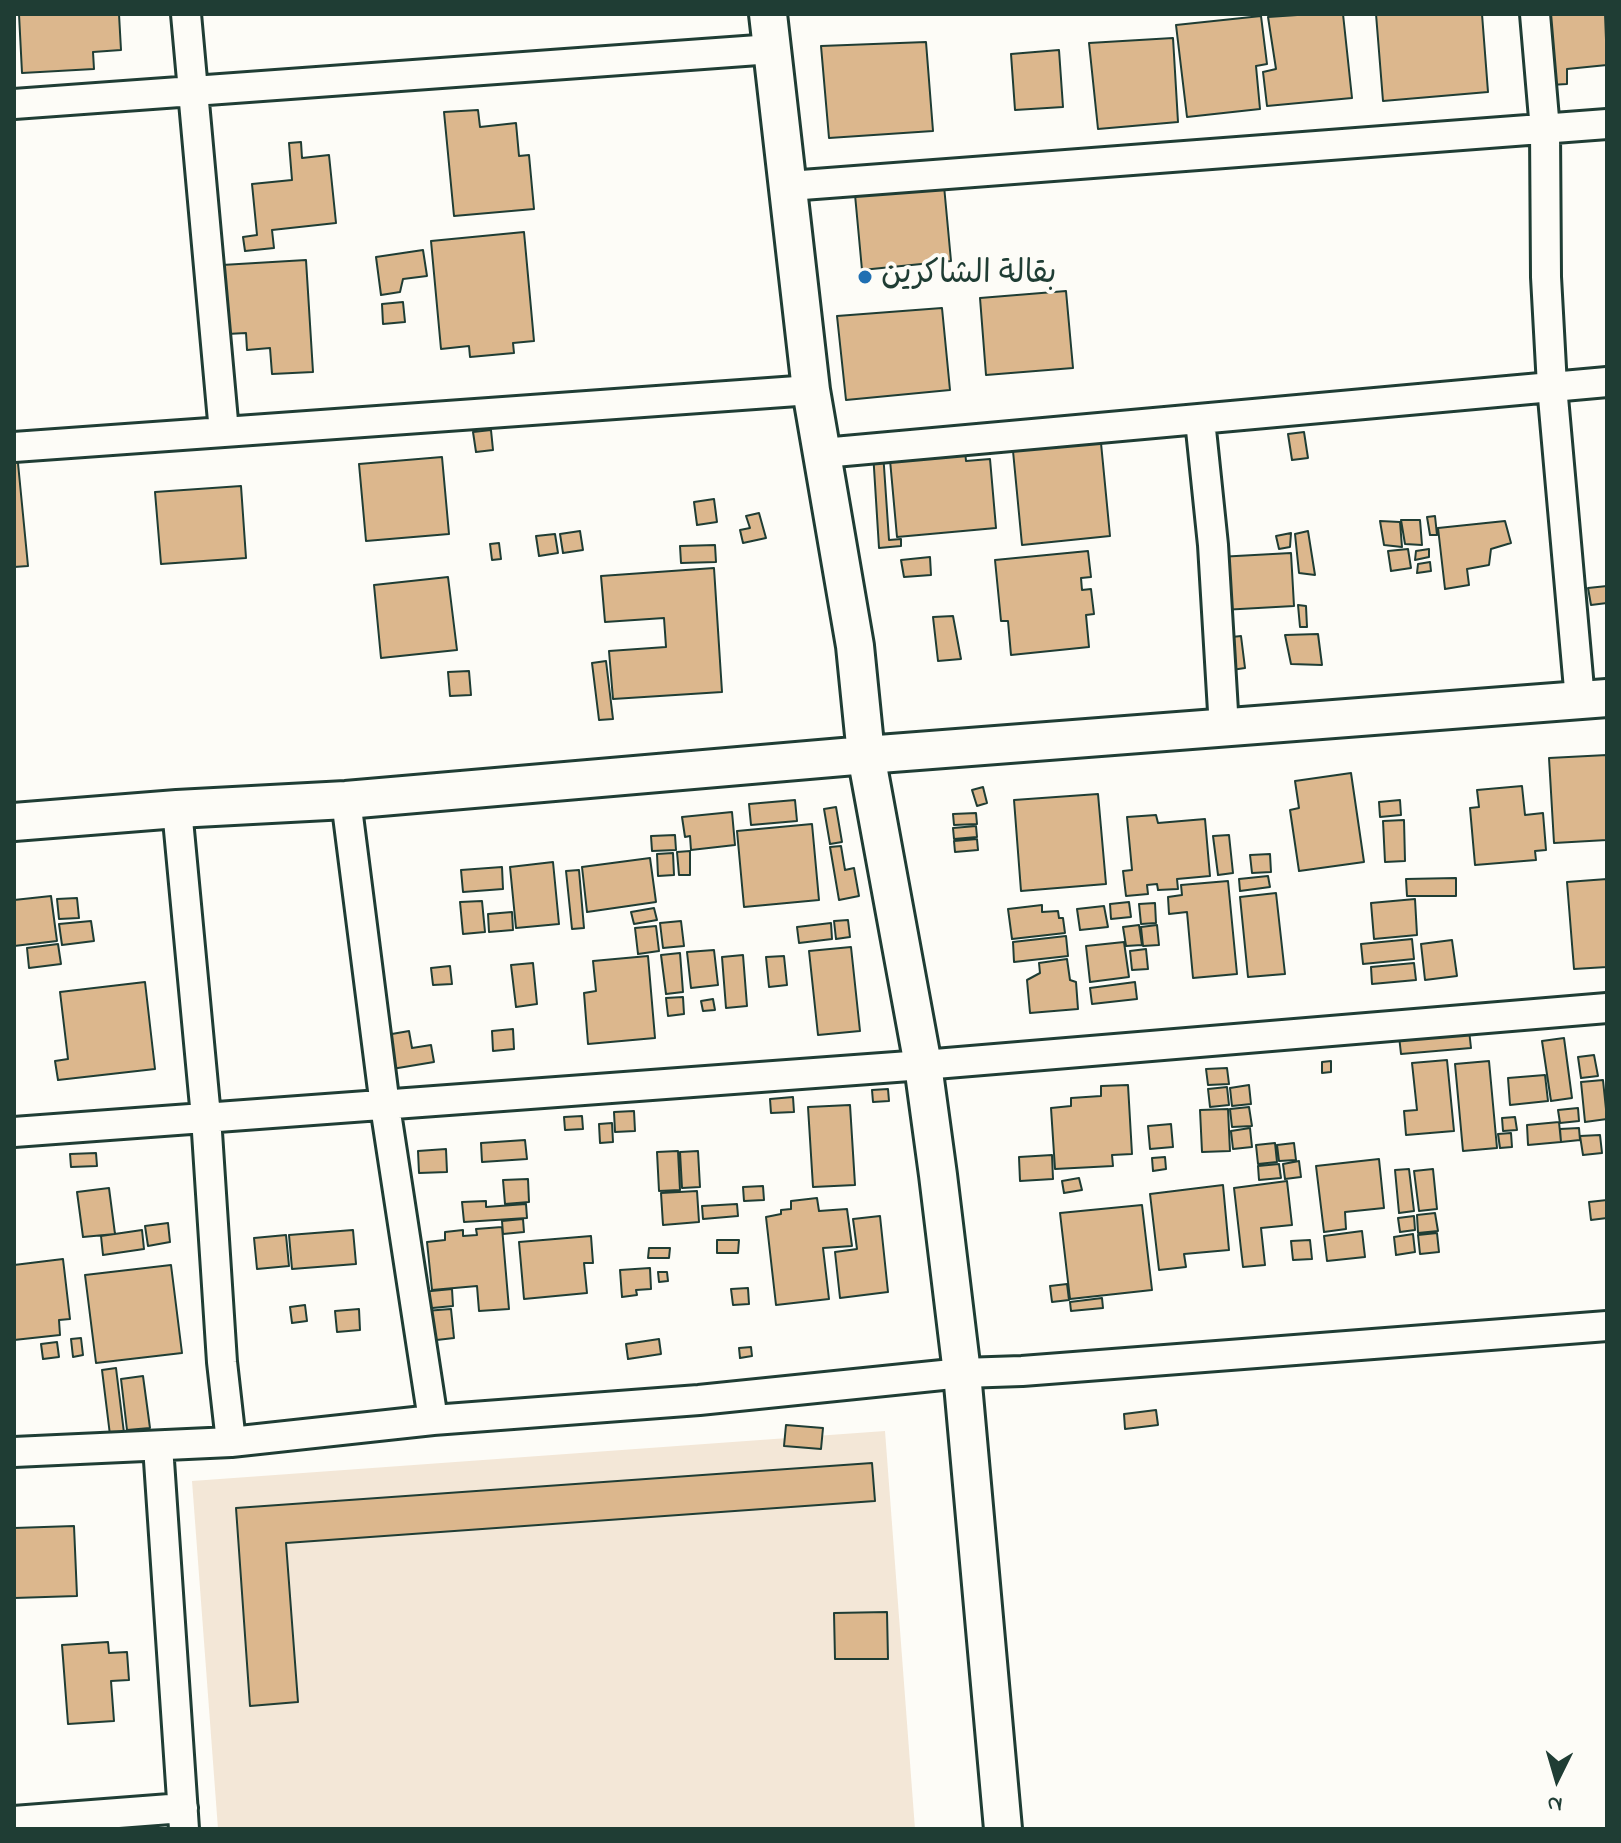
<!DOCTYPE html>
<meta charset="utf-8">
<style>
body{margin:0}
#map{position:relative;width:1621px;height:1843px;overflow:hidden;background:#fdfcf7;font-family:"Indie Flower",sans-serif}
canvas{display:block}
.frame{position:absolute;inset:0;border:16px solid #1f3d34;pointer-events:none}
.north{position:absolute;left:1517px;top:1739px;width:80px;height:80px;-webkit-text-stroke:6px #fdfcf7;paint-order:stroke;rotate:185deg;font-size:22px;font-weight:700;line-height:32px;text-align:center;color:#1f3d34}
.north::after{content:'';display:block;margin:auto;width:28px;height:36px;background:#1f3d34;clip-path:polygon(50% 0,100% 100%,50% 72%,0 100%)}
</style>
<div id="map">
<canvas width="1621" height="1843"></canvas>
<div class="frame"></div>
<div class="north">N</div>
</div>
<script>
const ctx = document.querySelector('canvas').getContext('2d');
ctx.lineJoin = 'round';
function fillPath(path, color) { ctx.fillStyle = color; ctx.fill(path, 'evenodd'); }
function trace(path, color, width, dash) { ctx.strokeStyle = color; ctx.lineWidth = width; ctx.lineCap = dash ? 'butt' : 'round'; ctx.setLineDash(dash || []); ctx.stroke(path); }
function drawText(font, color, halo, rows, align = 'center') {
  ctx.font = font + ' "Indie Flower","Playpen Sans Arabic",sans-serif'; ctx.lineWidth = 8; ctx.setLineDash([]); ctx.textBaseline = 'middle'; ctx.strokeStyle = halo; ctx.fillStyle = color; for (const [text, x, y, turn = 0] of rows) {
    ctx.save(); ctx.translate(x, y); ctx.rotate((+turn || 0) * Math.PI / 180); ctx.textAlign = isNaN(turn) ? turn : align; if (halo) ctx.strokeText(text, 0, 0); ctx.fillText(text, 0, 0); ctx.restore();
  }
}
fillPath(new Path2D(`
 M885,1431L915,1829H218L192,1481Z`), '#f3e7d7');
const building = new Path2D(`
 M19,14H119L121,50L93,52L94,69L22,73Z
 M1312,14H1343L1352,98L1267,106L1263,72L1276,69L1268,17Z
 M1376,14H1482L1488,92L1383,101Z
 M1544,14H1605L1607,65L1567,69V84L1550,85Z
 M1261,16L1267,64L1256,66L1260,109L1187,117L1176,25Z
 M1173,38L1178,122L1098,129L1089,43Z
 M926,42L933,131L829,138L821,46Z
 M1059,50L1063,107L1015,110L1011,54Z
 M478,110L480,127L516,123L519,156L529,155L534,209L454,216L444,112Z
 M301,142L302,158L329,155L336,223L272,230L274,248L245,251L243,237L257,235L252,184L292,180L289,143Z
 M943,175L951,261L862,270L854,184Z
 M524,232L534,341L513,343L514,353L470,357L469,346L441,349L431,241Z
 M423,250L427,276L403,279L400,292L381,295L376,257Z
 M306,260L313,372L272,374L270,348L247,350L246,333L227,334L222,265Z
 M1066,291L1073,368L986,375L980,298Z
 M403,302L405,322L383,324L382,304Z
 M942,308L950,390L846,400L837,316Z
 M491,430L493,450L476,452L473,432Z
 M1304,432L1308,458L1292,460L1288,434Z
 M1101,443L1110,536L1022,545L1013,451Z
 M889,449L965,451L966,461L990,459L996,528L897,537Z
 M873,452H883L889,540L901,539V546L879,548Z
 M14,453H17L28,566L14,567Z
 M442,457L449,534L366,541L359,464Z
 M241,486L246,558L161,564L155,492Z
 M714,499L717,522L697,525L694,502Z
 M759,513L766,538L743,543L740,530L750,528L746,516Z
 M1435,516L1437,535H1430L1427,517Z
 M1401,520H1420L1422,545L1405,544Z
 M1380,521L1400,522L1402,547L1384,545Z
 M1505,521L1511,543L1491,549L1489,565L1467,569L1469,585L1445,589L1438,528Z
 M580,531L583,550L563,553L560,534Z
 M1308,531L1315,575L1299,573L1295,534Z
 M1291,533L1290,547L1279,549L1276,536Z
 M555,534L558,553L539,556L536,536Z
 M499,543L501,559L492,560L490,544Z
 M715,545L716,562L681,563L680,546Z
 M1408,549L1411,568L1391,571L1388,551Z
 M1429,549V557L1415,560L1416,551Z
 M1088,551L1091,577L1081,578L1082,590L1091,589L1094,614L1086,615L1089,647L1011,655L1008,621H1001L995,560Z
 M1291,553L1294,606L1222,610L1218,557Z
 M930,557L931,575L904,577L901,560Z
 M1430,562L1431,571L1417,573L1418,564Z
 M714,568L722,692L613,699L609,651L666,647L664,618L605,622L601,576Z
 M448,577L457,650L381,658L374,585Z
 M1607,586V603L1591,605L1588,588Z
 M1298,605L1306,606L1307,627H1300Z
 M953,616L961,659L938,661L933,617Z
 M1318,634L1322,665L1291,664L1285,635Z
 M1241,636L1245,668L1225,671L1223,638Z
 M606,661L613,719L599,720L592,663Z
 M469,671L471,695L450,696L448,672Z
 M1607,755V840L1554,843L1549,758Z
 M1351,773L1364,862L1299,871L1290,810L1299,808L1295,781Z
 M1522,786L1525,815L1543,813L1546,850L1535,851L1536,860L1475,865L1470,808L1479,807L1477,790Z
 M983,787L987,803L977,806L972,790Z
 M1098,794L1106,884L1021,891L1014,800Z
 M795,800L797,821L751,825L749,804Z
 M1400,800L1401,815L1380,817L1379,802Z
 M836,807L842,842L830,844L824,809Z
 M732,812L735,845L691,850L690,836L685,837L682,817Z
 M976,813L977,824L954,825L953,814Z
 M1156,815L1158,823L1205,819L1210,876L1177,879L1178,889L1158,890L1157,884L1147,885L1148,894L1126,896L1123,871L1132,870L1127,817Z
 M1404,820L1405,861L1385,862L1383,821Z
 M812,824L819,900L744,907L737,831Z
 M976,826L977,837L954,839L953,828Z
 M675,835L676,850L652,851L651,836Z
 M1229,835L1233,873L1218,875L1213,836Z
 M977,839L978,850L955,852L954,841Z
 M841,846L845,870L854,868L859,896L839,900L830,847Z
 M690,851V875H679L677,852Z
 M673,853L674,875L658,876L657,854Z
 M1270,854L1271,872L1252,873L1250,855Z
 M650,858L656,902L587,912L582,867Z
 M553,862L559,924L516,928L510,867Z
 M502,867L503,889L463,892L461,870Z
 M579,870L584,928L572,929L566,871Z
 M1268,876L1270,887L1240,891L1239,879Z
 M1456,878V896H1407L1406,879Z
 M1607,879V967L1574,969L1567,882Z
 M1228,881L1237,974L1193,978L1187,912L1169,914L1168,897L1182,895L1181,885Z
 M1276,893L1285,974L1248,977L1240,897Z
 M51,896L57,941L14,946V900Z
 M77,898L79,918L59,919L57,899Z
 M1415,899L1417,935L1374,939L1371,903Z
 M482,901L485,932L463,934L460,902Z
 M1129,902L1131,917L1111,919L1110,904Z
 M1155,903L1156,923L1141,924L1139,904Z
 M1042,905V912L1058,911L1059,918H1063L1065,933L1012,939L1008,909Z
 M1104,906L1108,927L1080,930L1077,909Z
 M654,908L657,920L634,924L631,912Z
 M512,912L513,930L489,932L488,914Z
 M848,920L850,937L836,939L834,921Z
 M91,921L94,941L62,945L59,924Z
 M681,921L684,946L663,948L660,923Z
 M831,923L832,939L799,943L797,927Z
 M1139,925L1142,945L1126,946L1123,927Z
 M1157,925L1159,945L1143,946L1141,927Z
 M656,926L659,951L638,954L635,928Z
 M1066,936L1068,956L1014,962L1013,942Z
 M1412,939L1414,959L1363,964L1361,944Z
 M1452,940L1457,976L1425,980L1421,944Z
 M1124,942L1129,977L1090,982L1086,946Z
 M58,944L61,964L29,968L27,948Z
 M851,947L860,1031L818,1035L809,951Z
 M1146,949L1148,969L1132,970L1130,951Z
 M714,950L718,985L691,988L687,952Z
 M680,953L683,992L666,994L661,955Z
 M743,955L747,1006L726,1008L722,957Z
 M648,956L655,1038L588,1044L584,993L596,991L593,961Z
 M784,956L787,985L769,987L766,957Z
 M1067,959L1070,980L1076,982L1078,1009L1030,1013L1027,980L1040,973L1039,963Z
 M533,963L537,1004L516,1007L511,965Z
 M1414,963L1416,980L1372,984L1371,967Z
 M450,966L452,984L433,985L431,968Z
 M145,982L155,1069L58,1080L55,1061L68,1059L60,992Z
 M1135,982L1137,999L1092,1004L1090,988Z
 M683,997L684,1014L668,1016L666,998Z
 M713,999L715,1010L703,1011L701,1001Z
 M513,1029L514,1049L493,1051L492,1031Z
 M1469,1030L1471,1048L1401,1054L1399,1036Z
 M409,1031L412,1048L431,1045L434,1062L392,1069L386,1035Z
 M1564,1038L1572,1098L1551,1101L1542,1041Z
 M1594,1055L1598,1076L1581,1078L1578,1057Z
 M1447,1060L1454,1131L1406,1135L1404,1111L1417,1110L1412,1063Z
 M1331,1061V1072L1322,1073V1062Z
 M1489,1061L1497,1148L1463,1151L1455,1064Z
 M1227,1068L1229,1084L1208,1085L1206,1069Z
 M1545,1075L1548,1101L1510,1105L1508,1078Z
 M1603,1080L1607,1119L1585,1122L1581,1082Z
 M1128,1085L1132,1154L1112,1155L1113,1166L1055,1169L1051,1108L1071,1106V1098L1101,1096V1086Z
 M1249,1085L1251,1104L1232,1106L1230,1088Z
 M1227,1087L1229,1105L1210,1107L1208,1089Z
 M888,1089L889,1101L873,1102L872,1090Z
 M793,1097L794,1112L771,1113L770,1099Z
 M850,1105L855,1185L813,1187L808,1107Z
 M1249,1107L1252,1126L1232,1127L1230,1109Z
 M1578,1108L1579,1121L1560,1123L1558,1110Z
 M1228,1109L1230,1151L1202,1152L1200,1110Z
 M634,1111L635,1131L615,1132L614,1112Z
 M582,1116L583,1129L565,1130L564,1117Z
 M1515,1117L1517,1130L1503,1131L1502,1118Z
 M1559,1122L1561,1142L1528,1145L1527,1125Z
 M612,1123L613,1142L600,1143L599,1124Z
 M1171,1124L1173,1147L1150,1149L1148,1126Z
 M1250,1128L1252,1147L1233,1149L1231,1131Z
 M1579,1128L1580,1140L1561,1142L1560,1129Z
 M1511,1133L1512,1147L1500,1148L1498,1134Z
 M1600,1135L1602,1153L1583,1155L1580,1136Z
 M525,1140L527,1159L482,1162L481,1143Z
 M1275,1143L1277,1162L1258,1164L1256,1145Z
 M1294,1143L1296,1160L1279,1161L1277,1145Z
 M446,1149L447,1172L419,1173L418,1151Z
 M678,1151L680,1190L659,1191L657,1152Z
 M698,1151L700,1187L682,1188L680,1152Z
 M96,1153L97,1166L71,1167L70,1154Z
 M1052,1155L1053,1179L1020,1181L1019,1157Z
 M1165,1157L1166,1169L1153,1171L1152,1158Z
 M1379,1159L1384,1208L1345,1212L1346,1229L1324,1232L1316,1166Z
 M1299,1161L1301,1177L1285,1179L1283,1164Z
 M1279,1164L1281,1178L1259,1180L1258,1166Z
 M1409,1169L1414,1211L1399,1213L1395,1170Z
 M1433,1169L1437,1209L1419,1211L1414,1171Z
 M1079,1178L1082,1190L1064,1193L1062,1181Z
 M528,1179L529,1202L505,1204L503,1180Z
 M1287,1181L1292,1225L1261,1228L1265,1265L1243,1267L1234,1188Z
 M1223,1185L1229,1250L1184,1254L1186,1267L1159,1270L1150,1194Z
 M763,1186L764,1200L744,1201L743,1187Z
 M109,1188L115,1234L83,1237L77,1192Z
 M697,1191L699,1222L663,1225L661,1193Z
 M817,1198L819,1211L847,1209L852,1246L823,1248L829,1299L776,1305L766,1217L781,1214V1210L791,1209V1201Z
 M1607,1200V1218L1591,1220L1589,1202Z
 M486,1201V1207L526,1204L527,1218L464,1222L462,1202Z
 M737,1204L738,1216L703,1219L702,1206Z
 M1142,1205L1152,1290L1070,1299L1060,1213Z
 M1435,1213L1438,1231L1418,1233L1417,1215Z
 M880,1216L888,1292L840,1298L835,1252L857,1249L853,1219Z
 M1414,1216L1415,1230L1400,1232L1398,1218Z
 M523,1219L524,1232L503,1234L502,1221Z
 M168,1223L170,1242L148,1246L145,1226Z
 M502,1227L509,1309L479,1311L477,1286L432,1290L427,1242L445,1240V1232L463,1230V1236L477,1235L476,1229Z
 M142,1230L144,1249L103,1255L101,1236Z
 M353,1230L356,1264L292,1269L289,1235Z
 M1362,1231L1365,1257L1327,1261L1324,1236Z
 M1437,1233L1439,1252L1420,1254L1418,1235Z
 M1413,1234L1415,1252L1396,1255L1394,1237Z
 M286,1235L289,1266L257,1269L254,1238Z
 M591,1236L593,1263H584L587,1293L524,1299L519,1242Z
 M717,1240H739L738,1253H717Z
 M1310,1240L1312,1259L1293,1260L1291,1241Z
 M649,1248H670L669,1258H648Z
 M63,1259L70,1319L59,1320L60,1335L14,1340V1265Z
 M171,1265L182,1353L96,1363L85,1275Z
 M650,1268L651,1289L636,1290L637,1295L622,1297L620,1270Z
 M658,1272H667L668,1281L659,1282Z
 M1067,1284L1069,1300L1052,1302L1050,1286Z
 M748,1288L749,1304L733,1305L731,1289Z
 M452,1289L453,1306L422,1309L421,1292Z
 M1102,1298L1103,1308L1071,1311L1070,1302Z
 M305,1305L307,1321L292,1323L290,1307Z
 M359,1309L360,1330L337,1332L335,1311Z
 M451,1309L454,1338L428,1341L425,1311Z
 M81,1338L83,1355L73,1357L71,1339Z
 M659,1339L661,1354L628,1359L626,1344Z
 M57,1342L59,1357L43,1359L41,1344Z
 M751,1347L752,1356L740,1358L739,1348Z
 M116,1368L124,1433L110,1435L102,1370Z
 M143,1376L150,1428L127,1430L121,1379Z
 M1156,1410L1158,1425L1125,1429L1124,1414Z
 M786,1425L823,1428L821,1449L784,1446Z
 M872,1463L875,1501L286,1543L298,1702L250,1706L236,1508Z
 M74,1526L77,1596L14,1598V1528Z
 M887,1612L888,1659H835L834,1613Z
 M108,1642L109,1653L127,1652L129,1680L111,1681L114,1721L68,1724L62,1645Z`);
fillPath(building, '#dcb78d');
trace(building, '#1f3d34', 2);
const minor = new Path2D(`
 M186,14L224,432
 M1535,14L1545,130L1546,277L1552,386L1580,700
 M14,104L772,49
 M789,186L1607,124
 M1200,420L1213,545L1224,728
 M14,447L811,390
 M823,453L1607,382
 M346,800L385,1106L433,1420
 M177,809L206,1117L222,1362L231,1442
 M14,1132L923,1065L1607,1008
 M158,1446L184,1829
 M14,1452L231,1442L433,1420L699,1400L962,1373L1022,1371L1607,1326
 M14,1821L183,1808`);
const tertiary = new Path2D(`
 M768,14L811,390L855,646L866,755L923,1065L938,1175L962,1373L1003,1829
 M14,822L177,809L346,800L866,755L1607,698`);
trace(minor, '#1f3d34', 34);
trace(tertiary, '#1f3d34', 42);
trace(minor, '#fdfcf7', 28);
trace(tertiary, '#fdfcf7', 36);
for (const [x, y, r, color] of [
 [865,277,8,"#1f6fb2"]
]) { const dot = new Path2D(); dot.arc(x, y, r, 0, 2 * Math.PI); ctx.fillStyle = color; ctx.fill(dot); trace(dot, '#fdfcf7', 3); }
drawText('32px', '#1f3d34', '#fdfcf7', [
 ["بقالة الشاكرين",881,277]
], 'left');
</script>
